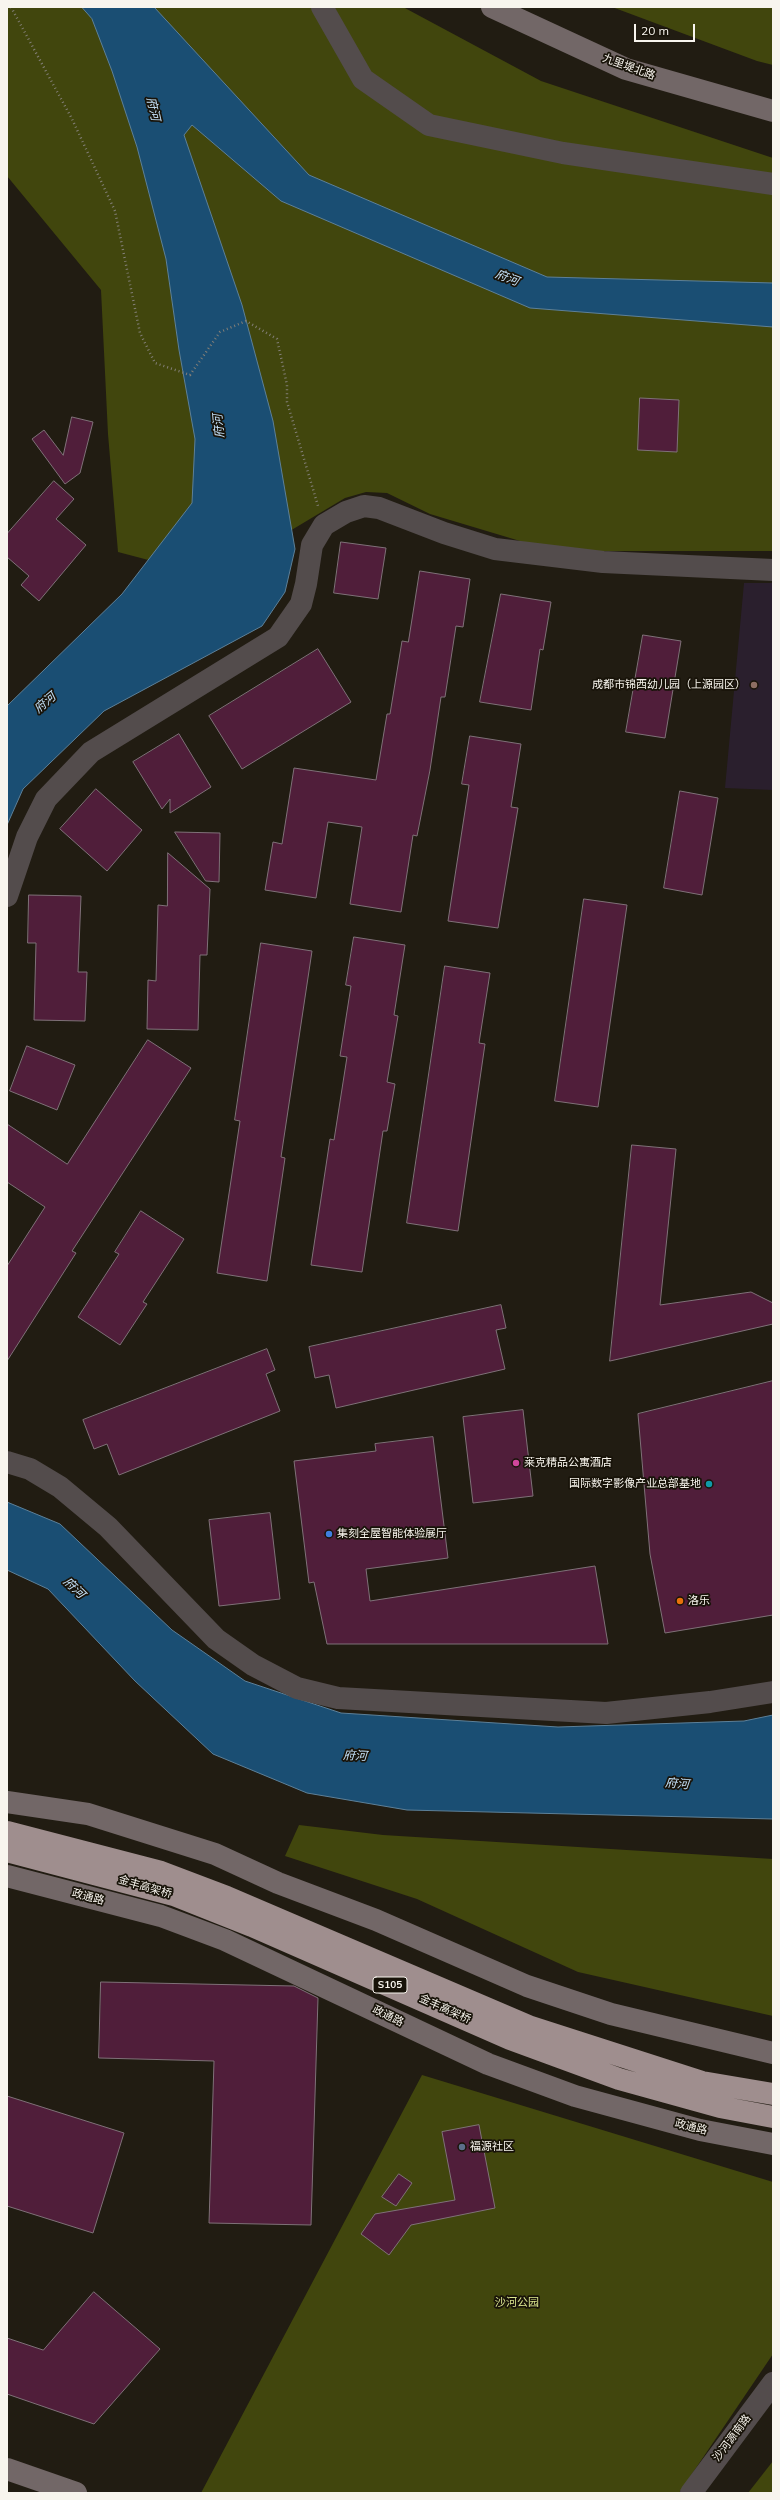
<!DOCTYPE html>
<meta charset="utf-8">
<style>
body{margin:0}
#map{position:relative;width:780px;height:2500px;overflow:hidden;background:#211c12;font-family:Mulish,sans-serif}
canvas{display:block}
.frame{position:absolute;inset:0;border:8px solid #f8f5ee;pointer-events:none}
.scale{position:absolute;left:634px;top:24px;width:61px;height:18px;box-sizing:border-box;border:2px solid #f8f5ee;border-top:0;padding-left:5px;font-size:12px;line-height:14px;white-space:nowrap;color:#f8f5ee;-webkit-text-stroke:3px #181309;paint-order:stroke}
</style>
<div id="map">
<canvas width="780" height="2500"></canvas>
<div class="frame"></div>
<div class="scale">20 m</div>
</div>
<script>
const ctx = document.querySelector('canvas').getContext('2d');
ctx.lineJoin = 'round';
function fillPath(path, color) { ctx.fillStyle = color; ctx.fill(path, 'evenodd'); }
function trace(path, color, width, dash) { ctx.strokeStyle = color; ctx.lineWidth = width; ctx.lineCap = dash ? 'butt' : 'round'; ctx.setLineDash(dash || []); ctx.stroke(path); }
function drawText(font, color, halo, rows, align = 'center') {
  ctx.font = font + ' Mulish,"Noto Sans SC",sans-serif'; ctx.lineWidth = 3.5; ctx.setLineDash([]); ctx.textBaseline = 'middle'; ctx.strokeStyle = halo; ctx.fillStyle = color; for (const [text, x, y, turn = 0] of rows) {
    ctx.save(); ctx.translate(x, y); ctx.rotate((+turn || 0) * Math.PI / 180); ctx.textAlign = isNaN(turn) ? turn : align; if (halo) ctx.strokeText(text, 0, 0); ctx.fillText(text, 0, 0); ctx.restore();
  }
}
fillPath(new Path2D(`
 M744,583H773V790L725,788Z`), '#2a1f2d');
fillPath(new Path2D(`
 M7,7H403L541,81L773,158V551H597L540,547L430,514L387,493L366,492L345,498L213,577L118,552L108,434L101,290L7,176Z
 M612,7H773V65L757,61Z
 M299,1825L383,1835L773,1859V2016L578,1972L417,1899L285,1856Z
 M422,2075L773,2182V2354L679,2493H201Z
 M773,2461V2493H748Z`), '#41460d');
const water = new Path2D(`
 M82,7H154L309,175L547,277L773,283V327L530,308L281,201L192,125L184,135L242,305L273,421L295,549L285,592L262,626L104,711L23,789L7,825V706L122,594L192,503L195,439L179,350L166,259L137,147L112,71L92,19Z
 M7,1502L60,1524L172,1630L245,1681L341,1713L558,1727L744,1721L773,1715V1819L407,1810L307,1793L213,1754L135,1681L48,1589L7,1570Z`);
fillPath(water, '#1a4e73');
trace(water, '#5d8098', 1);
const building = new Path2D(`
 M640,398L679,400L677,452L638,450Z
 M72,417L93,422L80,473L65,484L32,439L44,430L63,455Z
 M54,481L74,499L56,519L86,545L39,601L21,585L29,576L7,557V534Z
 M341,542L386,548L378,599L334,593Z
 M420,571L470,579L463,627L456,626L445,697H441L430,770L417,836L413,835L401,912L350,904L362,827L328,822L316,898L265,890L273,842L282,844L294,768L376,780L387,714H390L402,641L408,642Z
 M501,594L551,602L543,650L540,649L531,710L480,702Z
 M643,635L681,641L665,738L626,732Z
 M318,649L351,702L242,769L209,716Z
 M179,734L211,787L170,813V799L162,809L133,762Z
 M470,736L521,744L511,807L518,808L498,928L448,921L469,785L462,784Z
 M96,789L142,830L107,871L60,829Z
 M680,791L718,798L702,895L664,888Z
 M175,832L220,833L219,882L206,881Z
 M168,853L210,889L207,955H200L198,1030L147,1029L148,980L156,981L158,905L167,906Z
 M29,895L81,896L78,972H87L85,1021L34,1020L36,943H28Z
 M584,899L627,905L598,1107L555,1101Z
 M354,937L405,945L394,1015L398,1016L387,1082L395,1084L387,1131H383L362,1272L311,1265L330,1139L334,1140L347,1057L340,1056L351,986L346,985Z
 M261,943L312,951L281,1157L285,1158L267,1281L217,1273L240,1121L235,1120Z
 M445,966L490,973L479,1043L485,1044L458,1231L407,1223Z
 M148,1040L191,1068L72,1251L76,1253L7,1361V1266L45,1207L7,1182V1124L67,1164Z
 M27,1046L75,1065L57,1110L10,1091Z
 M632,1145L676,1149L660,1305L751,1292L773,1303V1324L610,1361Z
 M141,1211L184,1239L143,1302L147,1304L120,1345L78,1317L119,1254L115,1252Z
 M501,1305L506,1328L496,1330L505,1369L336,1408L329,1375L315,1378L309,1347Z
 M267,1349L275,1370L266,1374L280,1411L119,1475L107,1444L94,1449L83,1420Z
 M773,1381V1615L665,1633L650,1554L638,1414Z
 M523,1410L533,1496L473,1503L463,1417Z
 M433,1437L448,1558L366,1569L370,1601L595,1566L608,1644H327L314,1582L309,1583L294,1461L376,1451L375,1444Z
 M270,1513L280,1599L219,1606L209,1520Z
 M101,1982L294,1986L318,1998L311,2225L209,2223L214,2061L99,2058Z
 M7,2096L124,2133L93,2233L7,2206Z
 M479,2125L495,2208L411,2225L389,2255L361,2234L375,2214L455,2200L442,2132Z
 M399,2174L412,2183L396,2206L382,2197Z
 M94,2292L160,2349L94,2424L7,2394V2338L43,2350Z`);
fillPath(building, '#501e3a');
trace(building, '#7f7178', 1);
trace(new Path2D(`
 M11,7L72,119L115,211L140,333L155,363L190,375L220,332L246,321L277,339L287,385V402L318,506`), '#837f77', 2.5, [1, 3]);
trace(new Path2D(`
 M322,7L363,79L429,125L563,153L773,184
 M7,896L27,837L46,799L91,752L278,637L301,604L306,584L312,545L324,525L346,512L364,506L379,508L444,533L495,549L603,562L773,570
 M7,1462L30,1469L60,1487L108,1527L216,1639L253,1665L297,1688L338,1698L606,1713L710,1702L773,1692
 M691,2493L773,2383`), '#534c4c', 22);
trace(new Path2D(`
 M492,7L626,69L773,111
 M7,1802L88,1814L215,1854L278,1883L376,1920L527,1986L611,2014L773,2053
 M7,1876L161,1916L225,1940L488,2064L575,2096L700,2130L773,2144
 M7,2469L76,2493`), '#726767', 22);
trace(new Path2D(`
 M7,1832L161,1872L227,1897L531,2027L702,2082L773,2094
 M7,1851L174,1895L252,1926L510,2039L619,2079L720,2107L773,2117`), '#9f8e8e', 22);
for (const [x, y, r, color] of [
 [754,685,4,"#8d6e63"],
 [516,1463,4,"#d1479c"],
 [709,1484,4,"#0f9aa8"],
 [329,1534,4,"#3f7fe0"],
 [680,1601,4,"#e8710a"],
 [462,2147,4,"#5c6f8a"]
]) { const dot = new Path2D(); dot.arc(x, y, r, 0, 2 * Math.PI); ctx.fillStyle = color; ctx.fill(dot); trace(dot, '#181309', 1.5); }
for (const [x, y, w] of [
 [390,1985,34]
]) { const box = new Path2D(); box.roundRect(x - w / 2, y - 8, w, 16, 3); ctx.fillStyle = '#181309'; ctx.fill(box); trace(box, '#f8f5ee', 1); }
drawText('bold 10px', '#f8f5ee', null, [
 ["S105",390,1985]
]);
drawText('11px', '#f8f5ee', '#181309', [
 ["九里堤北路",629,67,20],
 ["金丰高架桥",145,1887,16],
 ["政通路",88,1897,15],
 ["金丰高架桥",445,2009,24],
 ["政通路",388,2016,26],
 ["政通路",691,2127,14],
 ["沙河源南路",732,2438,-53]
]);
drawText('11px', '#f8f5ee', '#181309', [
 ["成都市锦西幼儿园（上源园区）",746,685,"right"],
 ["莱克精品公寓酒店",524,1463],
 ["国际数字影像产业总部基地",701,1484,"right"],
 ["集刻全屋智能体验展厅",337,1534],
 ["洛乐",688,1601],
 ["福源社区",470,2147]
], 'left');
drawText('11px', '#dce78f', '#181309', [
 ["沙河公园",517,2303]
]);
drawText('italic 12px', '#c5e2fa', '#181309', [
 ["府河",153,109,77],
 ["府河",507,278,21],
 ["府河",219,426,-95],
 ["府河",45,703,-40],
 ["府河",74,1588,44],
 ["府河",355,1756,3],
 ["府河",677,1784,5]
]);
</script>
